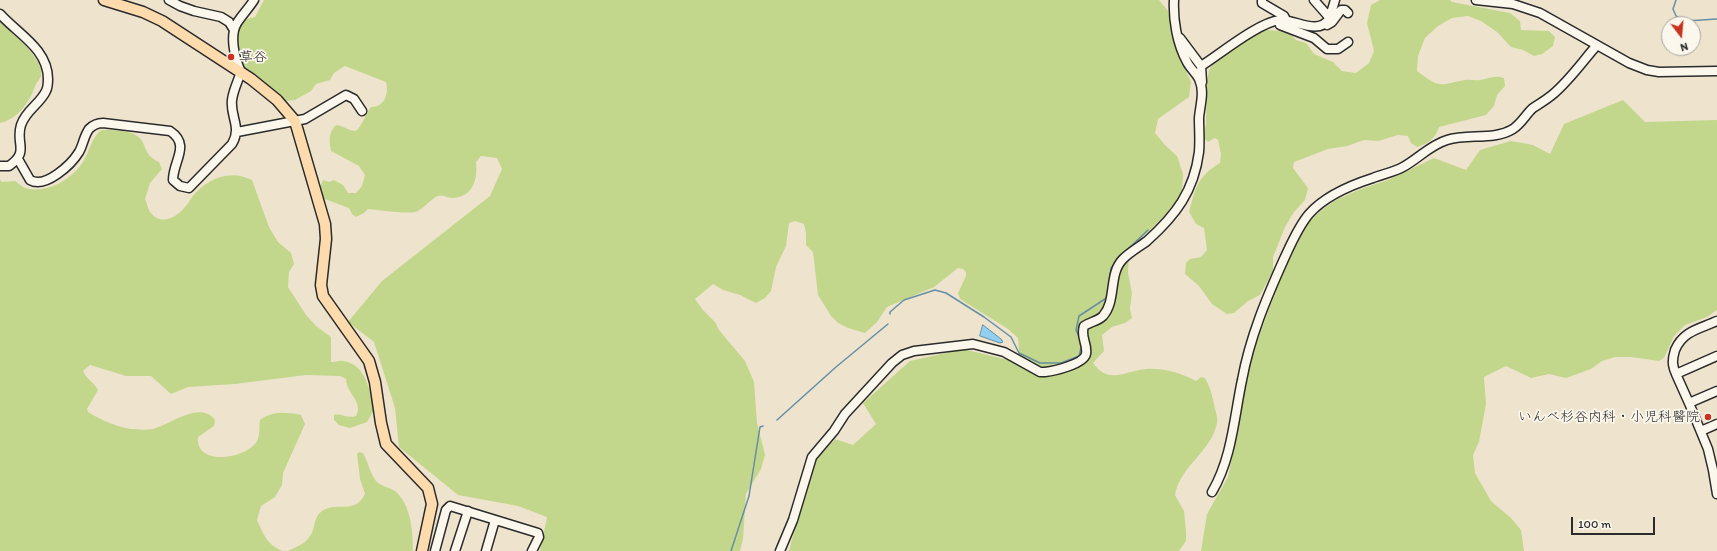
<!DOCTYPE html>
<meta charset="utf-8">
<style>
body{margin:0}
#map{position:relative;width:1717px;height:551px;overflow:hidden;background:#eee4ce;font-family:Itim,sans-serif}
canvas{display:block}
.north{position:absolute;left:1661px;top:16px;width:40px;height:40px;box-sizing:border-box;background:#fbf7ec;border:1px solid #a8a59f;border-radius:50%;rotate:164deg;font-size:11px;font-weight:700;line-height:16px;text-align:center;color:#2b2b2b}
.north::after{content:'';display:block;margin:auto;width:14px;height:18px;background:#c8321e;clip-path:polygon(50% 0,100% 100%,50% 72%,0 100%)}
.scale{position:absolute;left:1571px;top:517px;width:84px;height:18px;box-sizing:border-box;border:2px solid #2b2b2b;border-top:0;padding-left:5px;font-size:12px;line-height:14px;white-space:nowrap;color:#2b2b2b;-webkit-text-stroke:3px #fbf7ec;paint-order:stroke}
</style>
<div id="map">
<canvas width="1717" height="551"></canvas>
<div class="north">N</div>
<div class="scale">100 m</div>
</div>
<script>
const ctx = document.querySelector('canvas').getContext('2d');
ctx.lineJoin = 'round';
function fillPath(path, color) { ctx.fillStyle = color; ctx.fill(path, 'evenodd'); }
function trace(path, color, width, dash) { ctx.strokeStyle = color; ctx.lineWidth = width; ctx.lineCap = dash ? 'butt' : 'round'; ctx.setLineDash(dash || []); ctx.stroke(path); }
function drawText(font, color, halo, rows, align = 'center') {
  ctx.font = font + ' Itim,"Klee One",sans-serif'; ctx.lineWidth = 3.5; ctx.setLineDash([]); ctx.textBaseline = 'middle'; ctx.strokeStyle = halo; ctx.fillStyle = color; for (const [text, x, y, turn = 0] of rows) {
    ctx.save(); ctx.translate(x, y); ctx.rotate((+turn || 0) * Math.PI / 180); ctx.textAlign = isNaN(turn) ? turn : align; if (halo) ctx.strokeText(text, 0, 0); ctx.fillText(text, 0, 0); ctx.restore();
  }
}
fillPath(new Path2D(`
 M264,0H1159L1168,11L1177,51L1191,82L1189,97L1158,119L1155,133L1166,146L1177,156L1183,174L1182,190L1175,205L1129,251L1128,273L1132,293L1130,309L1132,318L1125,323L1112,327L1102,335L1104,351L1093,363C1109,385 1125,371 1146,369C1164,368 1181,373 1196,381L1201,377L1205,378C1210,387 1212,394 1214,404C1215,410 1218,417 1217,423C1212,451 1180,466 1175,495L1184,511L1186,531V541L1179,551H789L811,465L835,439L853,445L876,424L863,403L910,361L963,349L1008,360H1017L1019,351L1018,338L1008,329L960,299L958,293L966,276V272L963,269L958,268L934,287L887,307L877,322L865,333L848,328L838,323L831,316L818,295L813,252L806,245V233L804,224L795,221L789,223L786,246L776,267L771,291L765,298L756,303L740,295L723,290L713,284L695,299L703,310L715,322L719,330L745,361L754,382L757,423L765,455L761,469L746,494L743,539L740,551H540L547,517L518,506L458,495L399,447L395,408L374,342L348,322L382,281L490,196L502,169L497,158L481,156L476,162C478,179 473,197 453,198C447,198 443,194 438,196C431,199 425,207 418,211C410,215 379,210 368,209L364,213L356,217L352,214L349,208L322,198L319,190L323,180L329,182L334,180L343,185L348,193H356L362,186L365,175L359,166L331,151C329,141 328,133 336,125C344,126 349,131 356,131C363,124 365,115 371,107C385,107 389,93 386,82L345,66L334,73L330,80L316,84L311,91L295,100L286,101L257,81L253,74L247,71L242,63L236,34L243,20L255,17Z
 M1380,0H1450L1452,2L1510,13L1520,21L1521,30L1549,31L1555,37L1553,46L1542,54L1534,56L1523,50L1511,47L1497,32L1481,21L1468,16L1452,18L1438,26L1425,38L1418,56L1417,71C1441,89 1438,85 1465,80C1470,79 1475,81 1480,80C1491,78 1494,75 1504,78L1505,86L1497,95L1494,106L1486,115L1439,127C1435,139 1429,143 1417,147L1411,143L1408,136L1398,135L1378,141L1364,140L1347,146L1328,149L1294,162L1293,168L1308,188L1305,200L1294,212L1285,227L1273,257V271L1260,295L1248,301L1234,313L1227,314L1212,304L1199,286L1185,274L1186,263L1190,259L1201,257L1207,250L1204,228L1196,224L1189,212C1196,187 1197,177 1220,163L1221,154L1218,140L1215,138L1208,142L1205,139L1204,133L1206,124L1207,81L1209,70L1214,62L1239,43L1256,33L1268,30L1289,32L1296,40L1306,43L1314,54L1333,62L1342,71L1356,73L1369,63L1374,51L1367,23L1371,5Z
 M0,20C11,31 45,60 41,76C40,79 37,82 36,84C33,91 32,95 28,101C21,112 13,120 0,123Z
 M1623,100L1645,122L1717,120V310L1707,317L1685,325L1674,336L1664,358L1659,361L1631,357H1615L1602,361L1591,369L1566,378L1549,374L1531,378L1506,366L1484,377L1486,404L1479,442L1473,455L1475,473L1491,501L1511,518L1521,530L1524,551H1201L1207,514L1228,477L1252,355L1280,279L1307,223L1323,209L1336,200L1361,189L1388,180L1434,158L1466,170L1480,150L1511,141L1533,145L1550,154L1564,124Z
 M101,130C113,130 135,129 142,141C148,153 147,156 159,162L162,169L150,183L145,199C147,203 148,210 151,213C161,226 177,217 185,207C188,204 190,200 192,197C207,178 231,169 252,180L269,227L278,242L291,253L294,264L289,272L288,287L306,315L316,326L331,337V362C335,362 339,360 343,361C366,364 370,391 374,410L367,422L350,428L339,425L334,420V415C342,413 347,419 356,416C364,402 347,395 346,379L340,376L306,375L235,384L188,387L171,394L151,376H126L90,365L83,371C87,380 94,382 98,390L87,409L88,412C99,419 121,429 134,429C140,430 147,430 153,429C170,425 200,400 215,420L214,426L198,437C195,467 247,459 257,441C260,436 259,426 260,420C273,411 286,412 301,415L305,424L283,473L282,485L275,497L261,506L257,520C264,535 267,545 283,551H0V180L2,182L15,181C18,183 21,186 25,188C47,194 71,180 83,162C90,150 91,139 101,130Z
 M359,452L363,453C368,462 370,473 376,481C380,486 389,487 395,491C411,504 413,532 413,551H288C296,547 305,544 310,536C316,528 313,517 322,511C337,501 355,515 365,494L360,479L357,454Z`), '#c3d78c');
const water = new Path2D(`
 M983,325L1001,339L1003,342L1000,343L980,336Z`);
fillPath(water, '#91d0f2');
trace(water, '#688ea2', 1);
trace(new Path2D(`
 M1676,0L1673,9L1676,16C1689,24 1703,19 1717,19
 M152,11L163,16
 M168,19L177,25
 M1126,251L1148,230
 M1110,277L1111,268L1115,264
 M890,314V312L904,300L935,290L946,293L984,317L1011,337L1019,353L1040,363H1061L1079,356L1082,344
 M1080,339L1076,330L1079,316L1108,297
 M777,420L836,367L888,324
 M731,551L749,496L760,427L763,426`), '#688ea2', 1.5);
const minor = new Path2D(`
 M169,0L180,6L194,11L221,17L229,22L234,30
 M1262,0V3L1284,16L1286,20
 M1476,0L1513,4L1540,13L1629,63L1647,70L1659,72L1717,71
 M0,14C18,34 48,49 48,79C48,83 48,87 46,91C40,104 26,110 21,125C15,144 30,151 9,166H0
 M1328,16L1332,10L1335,0
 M1280,25L1314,38L1327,49H1338L1348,42
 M1327,25L1332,22L1341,10H1345L1348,13
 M1180,38L1201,66
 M1202,82L1201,66C1220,54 1259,22 1280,20C1295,19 1318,36 1329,19L1328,16L1314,0
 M237,132L305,119L346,95L354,99L362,111
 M18,159L30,180C45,189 71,165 79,152C83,145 84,136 89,129C93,125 97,123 103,123L170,131C191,145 173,161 173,180L180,186L189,188L232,144C242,127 230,117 232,100C233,91 238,81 241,72C235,59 229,36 237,23C242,15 249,8 254,0
 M1676,374C1672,365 1672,360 1675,350C1683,331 1699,329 1717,321
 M1717,391L1689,403L1708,449L1713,470L1717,494
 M1689,403L1676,374L1717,356
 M1701,431L1717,424
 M1212,492C1232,458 1234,418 1242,380C1250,337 1266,299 1284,259C1291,244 1298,227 1309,214C1324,197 1351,185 1373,178C1383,174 1394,172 1403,167C1418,159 1430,145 1447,140C1468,133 1493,141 1513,129C1522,123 1526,114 1533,108C1539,104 1546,100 1552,95C1569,81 1582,62 1597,45
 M435,551L446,510L450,506L538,533L539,537L532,551
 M455,551L468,511
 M486,551L495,520
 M780,551L793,520L812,457L834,431L845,414L892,363L902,355L914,351L973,344L1004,352L1040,372H1045C1054,371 1084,364 1086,354C1088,344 1080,337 1084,326C1090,322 1098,321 1103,316C1117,300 1108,274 1123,259C1130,252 1139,247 1147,241C1176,215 1194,191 1199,152C1200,140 1199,129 1199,118C1200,105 1205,92 1199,79C1196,73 1190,68 1187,62C1177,44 1173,20 1174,0`);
const major = new Path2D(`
 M104,0L143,12L162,21L251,79L277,100L295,121L325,224L326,239L321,285L323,296L369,361L375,382L381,423L386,444L428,488L432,504L422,551`);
trace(minor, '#2b2b2b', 11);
trace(major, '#2b2b2b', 13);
trace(minor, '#fbf7ec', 8);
trace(major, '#fedbac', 10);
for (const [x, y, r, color] of [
 [231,57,4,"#c8321e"],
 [1708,417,4,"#c8321e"]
]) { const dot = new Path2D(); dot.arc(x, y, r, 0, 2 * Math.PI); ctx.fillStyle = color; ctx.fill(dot); trace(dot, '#fbf7ec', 1.5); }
drawText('14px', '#2b2b2b', '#fbf7ec', [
 ["草谷",239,57],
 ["いんべ杉谷内科・小児科醫院",1700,417,"right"]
], 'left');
</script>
